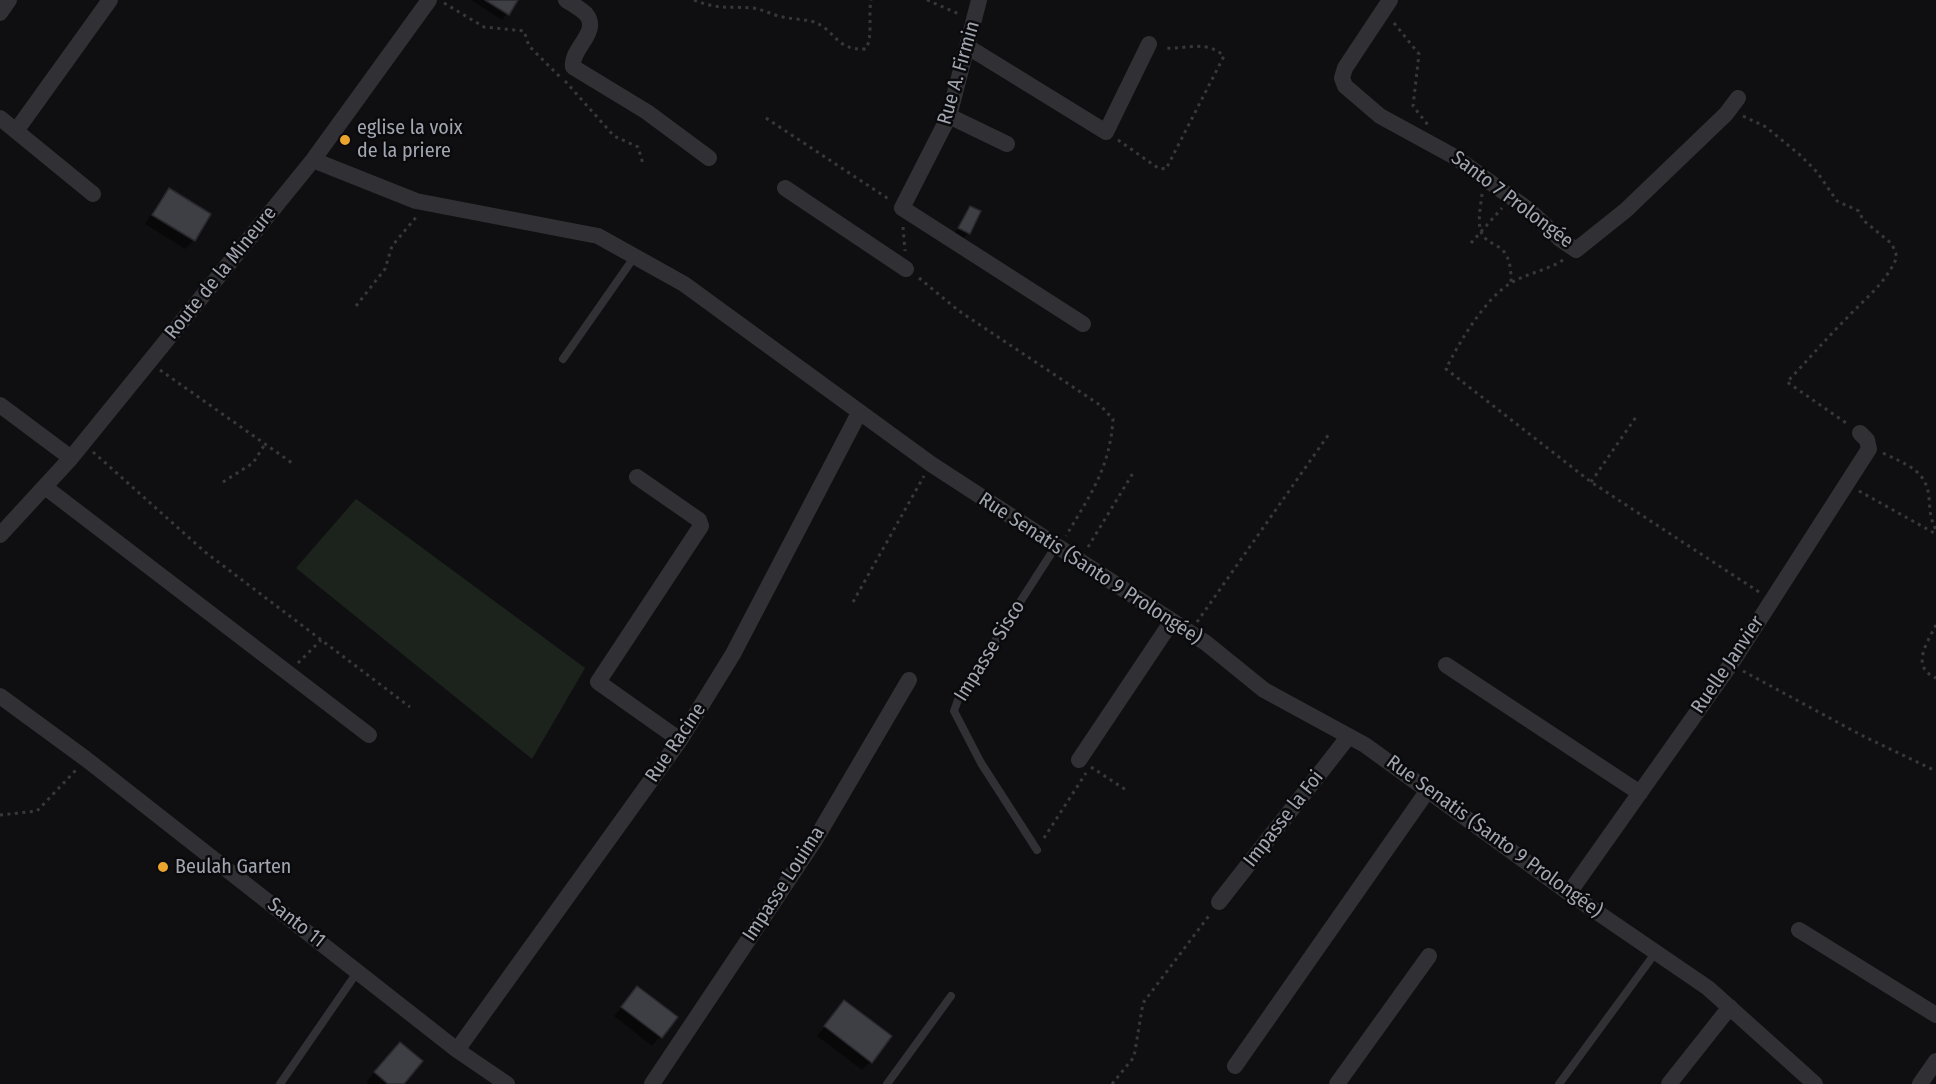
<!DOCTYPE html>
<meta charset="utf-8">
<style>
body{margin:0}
canvas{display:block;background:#0f0f11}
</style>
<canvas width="1936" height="1084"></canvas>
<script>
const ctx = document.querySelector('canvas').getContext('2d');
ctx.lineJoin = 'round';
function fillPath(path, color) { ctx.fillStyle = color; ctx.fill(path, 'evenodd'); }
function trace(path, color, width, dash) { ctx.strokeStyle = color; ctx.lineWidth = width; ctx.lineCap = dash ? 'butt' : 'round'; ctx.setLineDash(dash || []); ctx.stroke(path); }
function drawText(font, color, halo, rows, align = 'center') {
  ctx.font = font + ' "Fira Sans Condensed",sans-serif'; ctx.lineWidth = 5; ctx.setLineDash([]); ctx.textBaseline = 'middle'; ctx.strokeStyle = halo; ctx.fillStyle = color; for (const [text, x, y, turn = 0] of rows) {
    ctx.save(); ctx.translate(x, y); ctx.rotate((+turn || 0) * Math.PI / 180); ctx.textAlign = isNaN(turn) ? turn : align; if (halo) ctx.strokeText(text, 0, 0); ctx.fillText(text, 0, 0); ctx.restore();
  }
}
fillPath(new Path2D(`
 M356,499L585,668L532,759L296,568Z`), '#1c231d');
fillPath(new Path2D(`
 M471,0H517L502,20Z
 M169,189L194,240L185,249L145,224L161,198Z
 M970,207L969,233L963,238L954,234Z
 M638,988L676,1017L652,1046L614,1016Z
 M845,1002L870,1062L862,1070L817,1036Z
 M391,1052L402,1084H369L366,1082Z`), '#0007');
const building = new Path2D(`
 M485,0H518L509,15Z
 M169,188L211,214L195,241L152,215Z
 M970,206L981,211L970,234L958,228Z
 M637,986L678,1017L662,1038L621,1007Z
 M844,1000L892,1036L872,1063L824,1026Z
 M400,1042L423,1061L404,1084H388L374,1072Z`);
fillPath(building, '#3e3f44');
trace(building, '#29292d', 1.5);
trace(new Path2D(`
 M694,0C718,10 728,6 753,8C762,9 770,14 779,16C789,19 801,19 811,21C836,28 834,51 866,49C873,36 868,16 871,0
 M927,0L959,14
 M444,3L484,27L524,31L529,46L560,77
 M1394,23L1419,54L1413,106L1428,125
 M565,81L614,136L638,147L643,164
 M1743,116L1766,127L1800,155L1817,172L1837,201L1859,211L1863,220L1892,244L1897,257C1885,285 1863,300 1844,321C1824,341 1806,362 1787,382L1849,425
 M766,118L890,200
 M1118,140L1158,168L1166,169L1224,56C1205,39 1185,50 1163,48
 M1482,194C1481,204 1478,217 1480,228C1485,252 1512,235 1511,282
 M903,227L905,251
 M1471,243L1502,208
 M1563,260C1546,271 1527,273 1511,283C1486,297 1458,344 1446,369L1591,482L1759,592
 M919,278L959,311L1100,405L1113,419C1110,468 1090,495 1066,536
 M356,306L385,269L392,246L417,216
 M160,370L292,463
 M93,452L205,552L410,707
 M1883,453C1905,464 1927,470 1929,498C1930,511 1930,518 1936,530
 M223,482L253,463L265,444
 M1591,482L1636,417
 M1859,491L1936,534
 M1088,547L1133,473
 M853,602L924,476
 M1197,622L1329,434
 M1936,625C1927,643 1910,667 1936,678
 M298,663L321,640
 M1743,671L1861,735L1936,771
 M1091,767L1126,790
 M0,815L37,811L77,769
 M1044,838L1086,773
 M1112,1084L1134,1057L1143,1003L1211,913`), '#37383c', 3, [3, 4.5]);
trace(new Path2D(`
 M563,359L635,256
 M1037,850L981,763L954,711L959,697L1056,546
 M280,1084L358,971
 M887,1084L951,996
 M1559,1084L1656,952`), '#313135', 8);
trace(new Path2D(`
 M566,0C572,4 581,9 586,14C601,32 570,49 573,67L647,112L709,158
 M979,0L949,116L902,208L1083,324
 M1390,0L1345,68L1342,78L1345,86L1380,116L1455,157L1529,210L1560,239L1576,250L1626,210L1726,114L1738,98
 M0,13L9,0
 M968,47L1106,132L1149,44
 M949,116L1007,144
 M0,118L93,194
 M16,131L110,0
 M313,160L416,201L598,236L684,284L931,464L1206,643L1264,690L1365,745L1569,893L1708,988L1815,1084
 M785,188L906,269
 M0,405L71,458
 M637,477L699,520L701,526L598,682L680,740
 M45,487L369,735
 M0,535L71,458L313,160L429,0
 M1446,665L1640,793
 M0,696L86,759L457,1050L507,1084
 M1079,760L1172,621
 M1569,893L1731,664L1869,449L1867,440L1860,433
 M1219,902L1349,736
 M1799,930L1936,1015
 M457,1050L680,740L733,654L859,413
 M1235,1066L1428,790
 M652,1084L815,840L909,680
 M1337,1084L1429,956
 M1669,1084L1730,1007
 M1920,1084L1936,1061`), '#313135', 16);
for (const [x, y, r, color] of [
 [345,140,6,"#eaa42e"],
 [163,867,6,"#eaa42e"]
]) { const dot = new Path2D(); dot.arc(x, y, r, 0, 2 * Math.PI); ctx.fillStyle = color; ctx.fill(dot); trace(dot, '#0a0a0c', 2); }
drawText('20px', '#a1a6b1', '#0a0a0c', [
 ["Rue A. Firmin",959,73,-74],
 ["Santo 7 Prolongée",1512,200,37],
 ["Route de la Mineure",221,273,-51],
 ["Rue Senatis (Santo 9 Prolongée)",1090,569,33],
 ["Impasse Sisco",990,651,-58],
 ["Ruelle Janvier",1728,665,-56],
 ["Rue Racine",676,743,-56],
 ["Impasse la Foi",1284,819,-52],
 ["Rue Senatis (Santo 9 Prolongée)",1494,837,36],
 ["Impasse Louima",784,884,-57],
 ["Santo 11",296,923,38]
]);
drawText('20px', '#a1a6b1', '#0a0a0c', [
 ["eglise la voix",357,128],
 ["de la priere",357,151],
 ["Beulah Garten",175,867]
], 'left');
</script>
